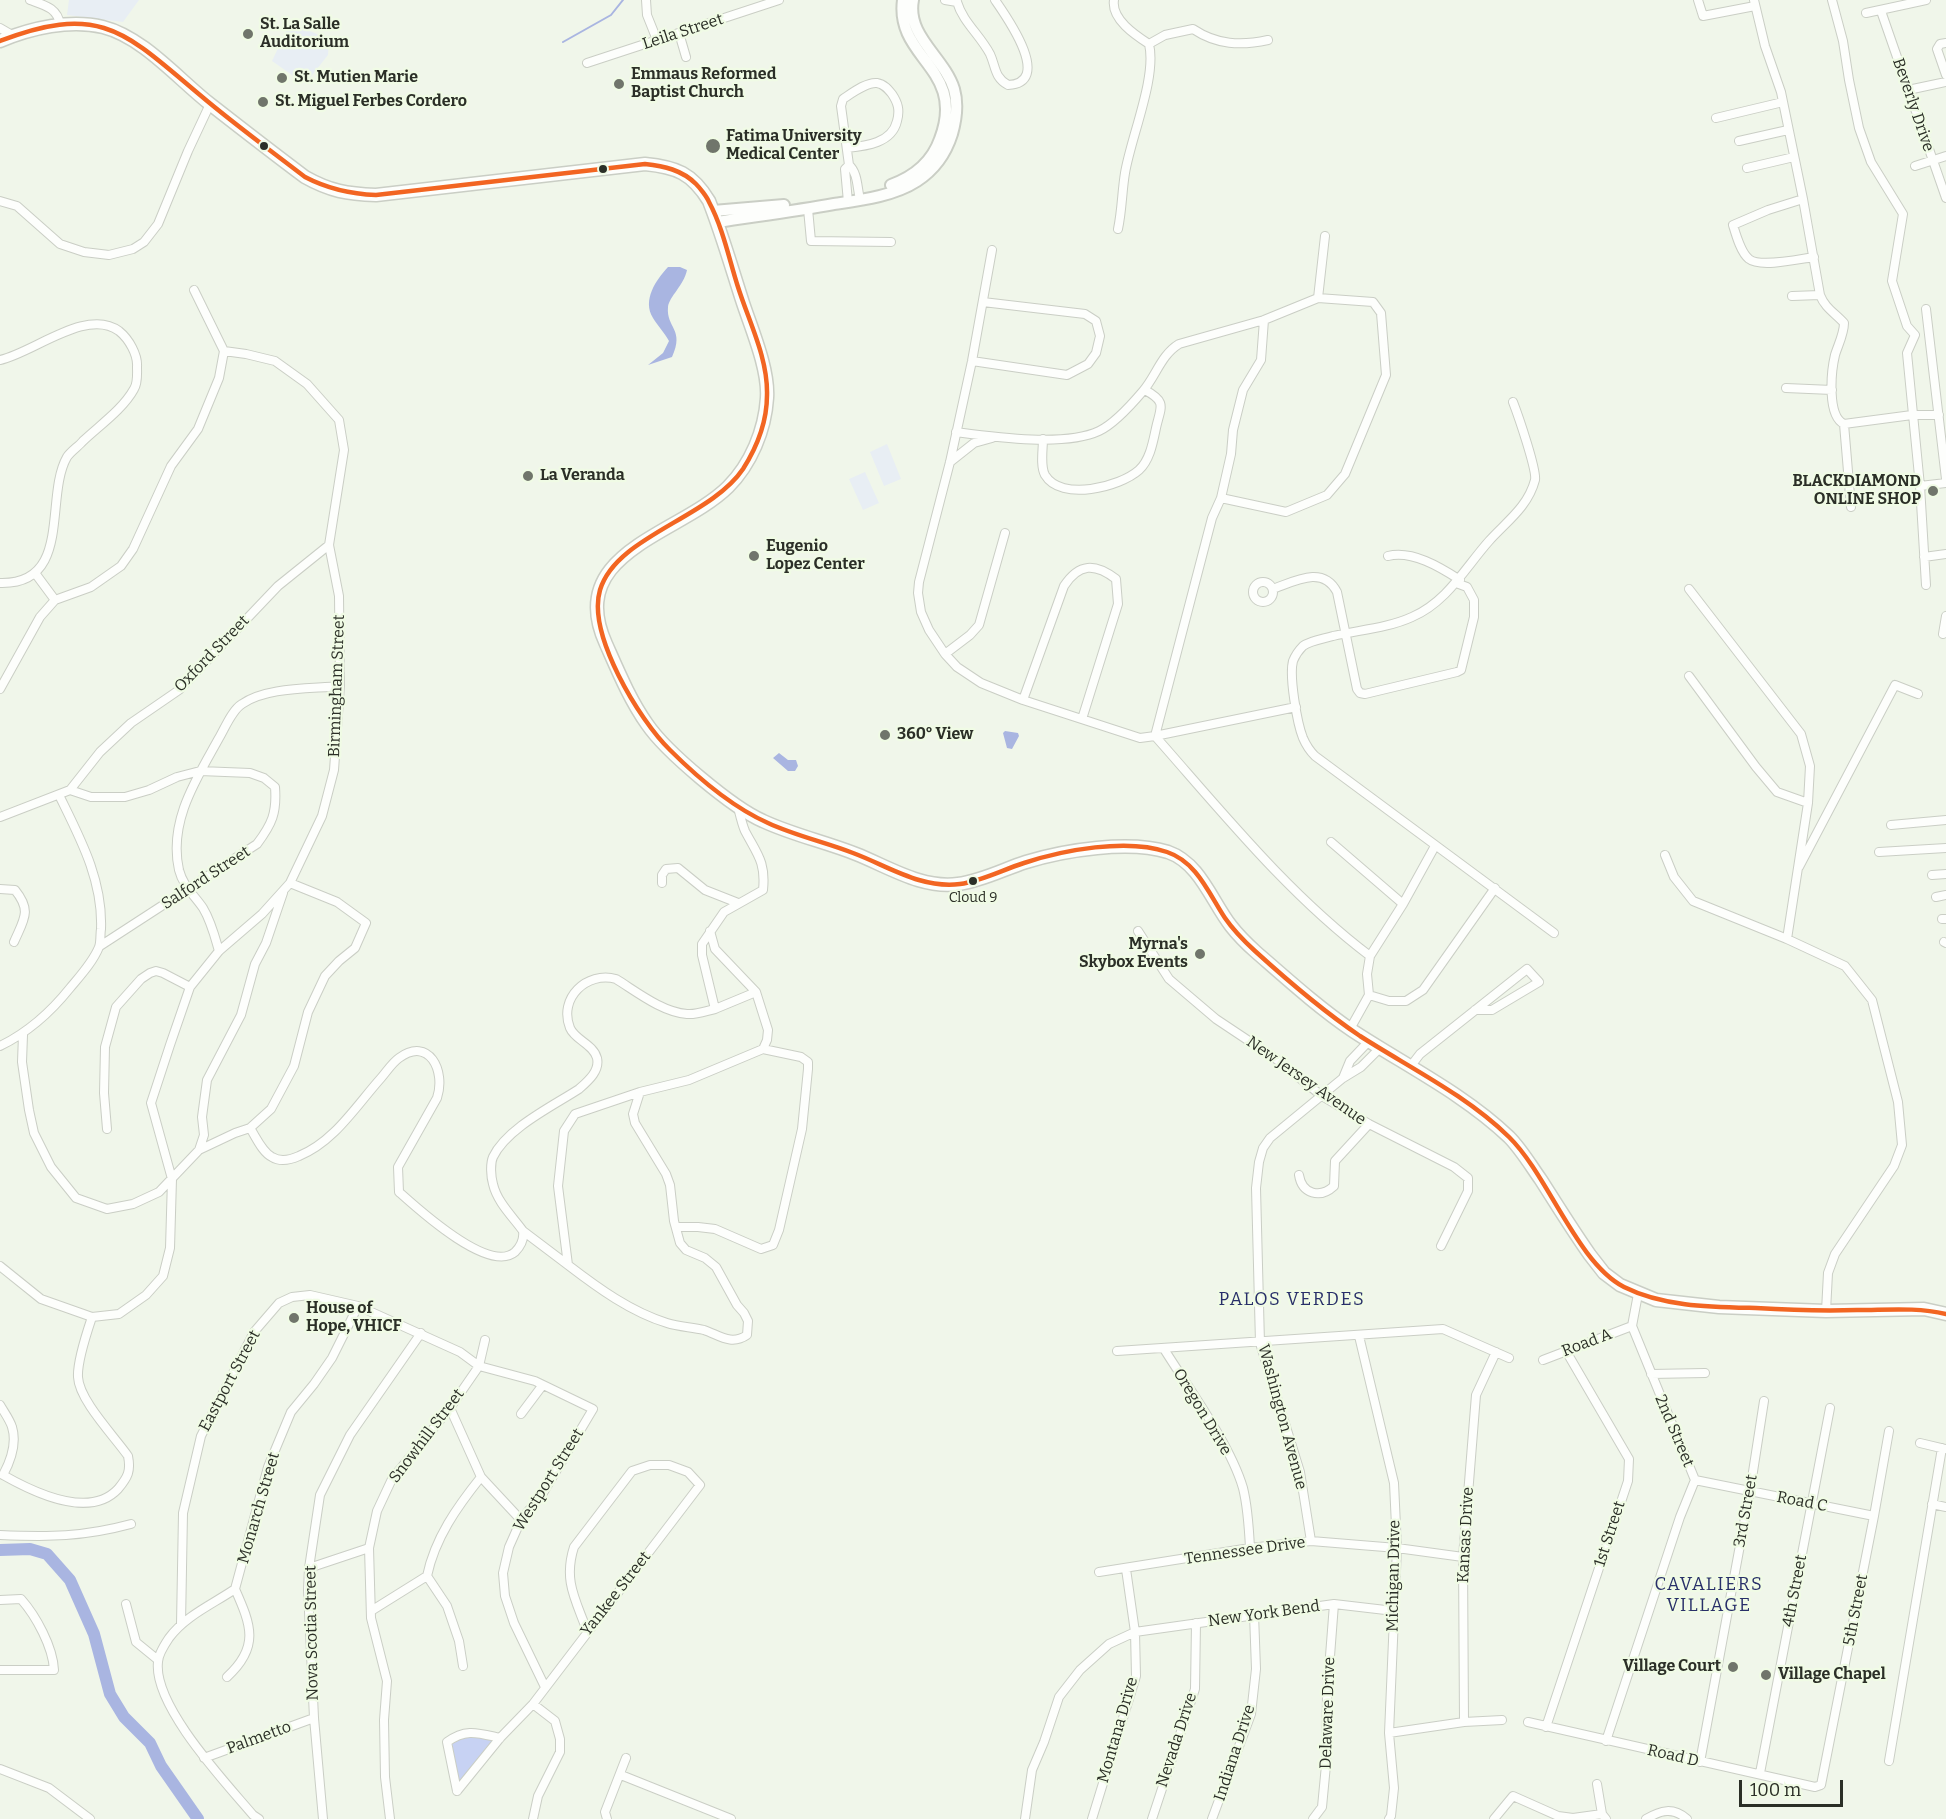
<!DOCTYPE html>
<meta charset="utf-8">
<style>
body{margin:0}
#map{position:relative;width:1946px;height:1819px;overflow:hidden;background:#f0f6ea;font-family:Bitter,serif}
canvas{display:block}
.scale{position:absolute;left:1739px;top:1780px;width:104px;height:27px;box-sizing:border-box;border:3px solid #2b2f27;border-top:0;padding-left:8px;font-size:18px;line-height:21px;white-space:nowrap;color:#2b2f27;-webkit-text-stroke:4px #f0fbe5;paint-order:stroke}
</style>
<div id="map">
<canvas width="1946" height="1819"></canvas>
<div class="scale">100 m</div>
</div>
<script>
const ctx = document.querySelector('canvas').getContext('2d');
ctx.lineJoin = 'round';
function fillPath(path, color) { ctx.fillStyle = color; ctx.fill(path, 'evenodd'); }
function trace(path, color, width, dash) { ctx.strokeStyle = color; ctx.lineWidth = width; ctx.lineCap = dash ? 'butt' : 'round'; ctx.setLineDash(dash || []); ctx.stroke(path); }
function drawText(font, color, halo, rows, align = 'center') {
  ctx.font = font + ' Bitter,serif'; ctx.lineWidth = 4.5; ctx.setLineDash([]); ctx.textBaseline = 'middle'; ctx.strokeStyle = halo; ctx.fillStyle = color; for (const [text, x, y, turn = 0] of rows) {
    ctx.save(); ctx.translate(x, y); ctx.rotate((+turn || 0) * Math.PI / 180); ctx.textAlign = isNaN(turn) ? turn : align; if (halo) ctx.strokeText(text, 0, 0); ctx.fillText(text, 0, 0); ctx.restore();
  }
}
fillPath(new Path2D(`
 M69,0H139L123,22L67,15Z
 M290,23L329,39L328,55L305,84L272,61Z
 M887,444L901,479L884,486L870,452Z
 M865,472L879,503L863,510L849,479Z`), '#e8eef4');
fillPath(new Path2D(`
 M458,1734L500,1738L458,1789L447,1742Z`), '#c7d2f3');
fillPath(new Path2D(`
 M668,267H680L687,270C684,285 669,297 668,307C666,328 685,329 672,357L648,365L663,353L669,341C664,332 658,326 653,318C642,300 656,280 668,267Z
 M1005,731L1018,733L1019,736L1012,749L1007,748L1003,733Z
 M779,753L788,760H796L798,766L795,771H788L773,758Z`), '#a9b5e1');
trace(new Path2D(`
 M563,42L611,15L623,0`), '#a9b5e1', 2);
trace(new Path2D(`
 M0,1550L30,1549L47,1554L70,1580L94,1634L110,1694L124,1717L150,1743L161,1766L198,1819`), '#a9b5e1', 12);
const street = new Path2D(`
 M30,0C44,5 58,8 60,25
 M646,0L647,15L657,40
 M945,0L957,2
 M1114,0C1111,19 1135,35 1149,44L1165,35L1193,29C1217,45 1241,46 1268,40
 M1698,0L1703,16L1755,6
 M1754,0L1765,46L1781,92L1803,199L1820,295C1825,308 1835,313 1844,323C1844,334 1838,345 1835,355C1831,372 1827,416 1844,424L1912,415H1939
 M1832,0L1843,41L1849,80L1859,128L1871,162L1903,214L1892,281L1907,326L1915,335L1907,353L1920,486L1926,585
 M957,2C963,22 980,35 990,54C996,67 994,77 1008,85C1054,83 1006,16 995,0
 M1881,11L1946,198
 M1866,13L1926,0
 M0,28L12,35
 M679,33L686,57
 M1946,43L1940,44L1937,49L1946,75
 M587,63L779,0
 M1908,90L1946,82
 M1716,118L1783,102
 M1739,141L1788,130
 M847,148C866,146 892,143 897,121C900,110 898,103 892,94C888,89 884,84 877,83C866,82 852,93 843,99L841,106L849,165L845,169L848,202
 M849,165C858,173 857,188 860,199
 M1915,166L1946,156
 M1747,168L1794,157
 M1803,199L1768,210L1733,225C1736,235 1741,253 1749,259C1760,268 1800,259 1814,257
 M0,201L17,206L60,244L84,252L109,255L133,249L144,242L158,224L188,151L210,104
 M808,209L811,241L891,242
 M1118,229C1122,210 1122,191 1125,173C1131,137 1157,77 1149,44
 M992,250L972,361L950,462L919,582L918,593L921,612L929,630L945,654L957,667L981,683L1023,700L1140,738L1155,736C1223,813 1288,894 1370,956
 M1792,296L1820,295
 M1318,298L1325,236
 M1926,309L1946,479
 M1264,320L1261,360L1243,390L1233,430L1231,454L1221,498L1212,518L1155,736L1296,707
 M0,360C33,353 87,307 119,331C129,339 138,355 137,367C137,373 138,383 134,389C123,409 100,425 83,441C79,446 71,451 67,457C44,497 73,585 0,583
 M972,361L1067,375L1088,364L1096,353L1100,336L1096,321L1085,314L983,302
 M1786,388L1832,390
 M1513,402C1518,415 1537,470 1535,480C1528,507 1506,522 1489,541C1465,568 1447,602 1412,617C1388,628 1359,630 1333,636C1323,639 1311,640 1303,646C1299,650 1295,656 1293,661C1289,676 1297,723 1303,738C1306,745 1310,751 1315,756L1554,933
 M1844,424L1851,507
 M956,432C994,437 1065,447 1099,431C1114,424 1132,404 1143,391C1156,376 1161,355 1179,344L1264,320L1318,298L1373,302L1381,313L1386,375L1345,474L1327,495L1286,512L1221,498
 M1043,439C1043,449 1040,466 1045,475C1061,502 1120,487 1139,470C1150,460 1153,442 1156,428C1161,406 1167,402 1145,390
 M950,462L974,443L992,438
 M1920,486L1946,483
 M1388,556C1412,550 1440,567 1460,580
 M1924,557L1946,554
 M35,573L55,600
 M1253 592a10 10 0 1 1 20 0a10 10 0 1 1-20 0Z
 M1273,589C1295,581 1323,565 1337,592L1357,689L1360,693L1365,694L1457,672L1461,670L1474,617V600L1467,587L1456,583
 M1689,589L1801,734L1810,766L1808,803L1787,939
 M1943,634L1946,616
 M945,654L970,635L979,625L1005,533
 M1689,676L1756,767L1777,792L1808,803
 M0,689L40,617L55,600L91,587L121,566L133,549L171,466L198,429L219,378L224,351L194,290
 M1023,700L1064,586C1079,563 1095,563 1116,579L1118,604L1082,719
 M70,790L100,752L131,723L179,690L278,586L329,545
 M0,817L70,790L91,797H125L149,790L177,777L200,771L250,773L264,778L275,787C277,813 272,824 257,844L100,946
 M1891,825L1946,820
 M1331,842L1403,904
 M1879,852L1946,848
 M1665,855L1674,877L1693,901L1787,939L1845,966L1872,1000L1898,1102L1902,1145L1894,1166L1835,1254L1828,1273L1826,1311
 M1799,867L1895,685L1918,694
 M1932,875L1946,874
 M662,883V875L666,869L678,868L705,890L738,903
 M0,889L15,890C32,911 24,919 14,942
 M1936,897L1946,895
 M1942,919H1946
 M1138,931L1169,979L1216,1019L1276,1059L1322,1096L1369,1124L1454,1167L1468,1178V1191L1441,1246
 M1944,942L1946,943
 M219,951C215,937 211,921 203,908C194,895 183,886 179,870C168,821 197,778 219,738C225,728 232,710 242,704C266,687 310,689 340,686
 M1369,995L1389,1001H1406L1423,990L1495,888
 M715,1009L756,992
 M1350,1029L1369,995L1367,974L1370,956L1403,904L1435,846
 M23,1035L22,1062L29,1110L34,1133L51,1167L76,1198L107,1209L133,1204L159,1192L199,1150L235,1133L250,1128L271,1109L294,1066L308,1012L325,976L339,961L355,948L366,923L337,902L290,883
 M0,1046C29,1032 50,1013 70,988C80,976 93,962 99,947C101,942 100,934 101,929C103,880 80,838 59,795
 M1410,1067L1420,1054L1527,969L1539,982L1492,1010H1475
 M1343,1078L1350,1061L1369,1041
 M640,1092L633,1114L635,1123L666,1174L670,1185L674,1221L680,1243L686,1250L705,1258L716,1267L737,1305L744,1313L748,1321L747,1335C731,1346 719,1335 704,1330C692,1327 679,1327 667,1323C631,1312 598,1288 568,1265L558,1186L564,1131L575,1114L640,1092L689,1080L763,1049L767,1040L768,1030L756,992L715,949L710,931
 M250,1128C256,1137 262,1152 272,1157C280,1162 290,1160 299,1156C334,1142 356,1106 381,1078C387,1071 392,1063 399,1058C429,1036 446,1071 437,1098L398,1167L399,1192C418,1209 489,1274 515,1252C521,1246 524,1238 523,1231C513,1217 497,1202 493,1184C491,1177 490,1164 493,1157C507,1128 553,1106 579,1089C588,1081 600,1071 597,1058C593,1044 575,1040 570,1028C558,998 587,971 616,979C637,992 662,1012 687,1014C696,1015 706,1011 715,1009L702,955V944L724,912L763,890C766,862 757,854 745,831C742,824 740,815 738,807
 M107,1129L104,1093L105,1047L116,1007L141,979L150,973L156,971L163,973L190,987
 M199,1150L204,1135L202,1117L207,1080L241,1015L255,964L266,943L283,893
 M1299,1175C1302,1194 1320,1199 1334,1186L1335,1161L1369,1124
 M676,1227H698L715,1229L761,1249L773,1245L779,1230L802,1129L808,1069V1062L801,1057L763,1049
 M523,1231L568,1265
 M0,1266L41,1299L92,1317L119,1314L146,1295L163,1276L170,1248L172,1179L151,1103L170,1045L190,987L219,951L262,914L290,883L322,816L334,770L340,686L339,596L329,545L344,450L339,420L307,384L275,361L246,354L224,351
 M1632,1326L1638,1294
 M1359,1336L1394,1483L1397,1548L1389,1733L1394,1788L1391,1816L1389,1819
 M1164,1349C1189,1389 1230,1444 1243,1488C1248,1508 1249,1528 1250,1548
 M1117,1351L1443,1329L1509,1358
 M1543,1360L1632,1326
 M1651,1374L1705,1373
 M0,1405C4,1412 10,1420 12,1427C17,1443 10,1462 3,1475
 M450,1408L481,1477L521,1520
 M521,1414L542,1386
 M1920,1443L1945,1449
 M3,1475C33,1492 89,1520 118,1489C128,1477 131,1471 128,1456C114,1436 79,1400 78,1377C77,1361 87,1332 92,1317
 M1695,1480L1874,1516
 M1932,1504L1946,1507
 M0,1535C49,1537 83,1537 131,1524
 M1311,1541L1300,1472L1260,1343L1256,1188L1259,1162L1263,1148L1270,1138L1343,1078L1361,1067L1380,1048
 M309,1568L369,1548
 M1099,1572L1250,1548L1311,1541L1397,1548L1463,1557
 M427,1576L447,1606L459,1641L463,1666
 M0,1600L21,1599C36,1616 53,1647 54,1670H0
 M126,1604L136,1642L158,1660
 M371,1611L427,1576C435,1538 457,1507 481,1477
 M181,1624L183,1513L201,1436L254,1332L279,1303L292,1297L310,1295L358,1306L460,1352L479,1366L535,1381L593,1409L543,1493L521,1520L509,1547L503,1573L505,1596L514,1623L545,1687
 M227,1677C260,1647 251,1625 235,1589
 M533,1704L555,1721L560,1739V1752L538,1796L533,1819
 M1464,1722L1463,1557L1476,1395L1496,1352
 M1528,1722L1815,1787L1821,1785L1874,1516L1889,1431
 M1546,1727L1628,1481L1629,1459L1566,1351
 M1389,1733L1464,1722L1502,1720
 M1606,1741L1680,1517L1695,1480L1632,1326
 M204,1758L314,1718
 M1889,1761L1942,1448
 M1700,1762L1750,1491L1764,1401
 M0,1769L49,1788L90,1819
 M1760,1773L1830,1408
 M621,1775L731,1819
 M1597,1784L1602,1814L1606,1819
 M457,1791L500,1738L533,1704L700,1485L688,1472L669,1465H650L632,1471L574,1547C563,1581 576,1600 587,1631
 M457,1791L447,1742C466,1728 478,1733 500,1738
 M259,1819L253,1815C226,1783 153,1706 158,1662C158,1655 165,1644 169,1638C185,1616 213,1604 235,1589L268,1467L291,1412L314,1384L332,1358L358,1306
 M323,1819L314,1718L308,1590L309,1568L320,1495L350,1435L421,1333
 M390,1819L385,1777L384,1720L387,1681L371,1618L369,1548L377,1511L392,1479L450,1408L479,1366L485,1340
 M607,1819L605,1812L626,1758
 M1025,1819L1032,1770L1044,1742L1059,1697L1080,1670L1109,1644L1135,1632L1334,1604L1394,1611
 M1092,1819L1136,1676L1135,1632L1126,1569
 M1152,1819L1195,1689L1196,1623
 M1212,1819L1251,1714L1256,1669L1254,1614
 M1313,1819L1322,1807L1326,1765L1327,1695L1334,1604
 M1494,1819L1513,1796L1558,1816L1573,1818L1602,1814
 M1646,1819C1661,1810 1673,1807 1687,1819`);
const secondary = new Path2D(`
 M891,185C913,177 932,162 940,139C967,68 895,59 903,0
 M713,211L784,205
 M717,222C756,216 795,211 834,204C862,200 894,196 917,181C934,170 946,153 952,134C956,120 958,103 954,89C944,57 906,36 913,0`);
const primary = new Path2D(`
 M0,41C31,28 70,19 103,27C143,37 178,79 210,104C242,129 273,153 305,177C330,191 347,194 376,195L645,164C676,167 692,173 709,201C722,234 732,269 743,303C752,330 769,370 767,398C765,430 751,464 728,487C679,535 564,552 606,644C618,671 630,700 647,724C666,752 733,808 763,821C793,835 826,842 856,854C889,867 922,889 958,884C982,881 1004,869 1026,862C1065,850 1129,840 1168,852C1200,863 1212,902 1231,926C1238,935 1247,944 1256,952C1287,979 1319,1008 1353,1031C1405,1065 1464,1094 1509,1137C1521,1149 1531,1166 1541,1180C1557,1205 1573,1231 1590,1255L1604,1273L1620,1285L1656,1300L1719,1307L1826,1311L1924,1309L1946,1314`);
trace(street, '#cacec5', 10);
trace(secondary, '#cacec5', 14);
trace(primary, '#cacec5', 15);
trace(street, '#fdfefc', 8);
trace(secondary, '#fdfefc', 10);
trace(primary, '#fdfefc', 12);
trace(new Path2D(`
 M0,41C101,2 126,33 200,95C234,124 270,150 305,177C328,189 350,194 376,195L645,164C664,166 682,170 696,184C700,188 707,197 709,202C723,228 729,259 738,287C749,322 768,358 767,395C767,421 757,447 743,469C710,518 616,536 600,590C587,634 639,720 670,750C698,778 732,807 768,823C796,836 825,842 853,853C888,866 921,889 960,884C982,881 1002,870 1024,863C1063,850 1127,838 1167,852C1197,862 1209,894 1225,918C1234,931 1244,941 1255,951C1288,981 1323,1011 1360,1036C1410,1068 1466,1095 1509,1137C1548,1175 1577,1263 1624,1287C1664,1307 1712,1307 1756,1308C1789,1310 1823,1311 1857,1310C1887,1310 1916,1307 1946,1314`), '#f26522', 4.5);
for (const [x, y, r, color] of [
 [248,34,6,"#70756b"],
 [282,78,6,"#70756b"],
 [619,84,6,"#70756b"],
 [263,102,6,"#70756b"],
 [264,146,5,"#2b2f27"],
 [713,146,8,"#70756b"],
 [603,169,5,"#2b2f27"],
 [528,476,6,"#70756b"],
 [1933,491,6,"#70756b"],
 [754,556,6,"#70756b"],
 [885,735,6,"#70756b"],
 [973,881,5,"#2b2f27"],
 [1200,954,6,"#70756b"],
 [294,1318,6,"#70756b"],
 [1733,1667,6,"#70756b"],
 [1766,1675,6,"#70756b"]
]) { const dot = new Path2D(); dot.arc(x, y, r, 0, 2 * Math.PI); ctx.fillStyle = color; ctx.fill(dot); trace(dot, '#f0fbe5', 2); }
drawText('14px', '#2b2f27', '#f0fbe5', [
 ["Cloud 9",973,898]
]);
drawText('bold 16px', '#2b2f27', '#f0fbe5', [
 ["St. La Salle",260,25],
 ["Auditorium",260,43],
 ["Emmaus Reformed",631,75],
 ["Baptist Church",631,93],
 ["St. Mutien Marie",294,78],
 ["St. Miguel Ferbes Cordero",275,102],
 ["Fatima University",726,137],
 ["Medical Center",726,155],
 ["La Veranda",540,476],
 ["BLACKDIAMOND",1921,482,"right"],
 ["ONLINE SHOP",1921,500,"right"],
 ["Eugenio",766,547],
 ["Lopez Center",766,565],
 ["360° View",897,735],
 ["Myrna's",1188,945,"right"],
 ["Skybox Events",1188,963,"right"],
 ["House of",306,1309],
 ["Hope, VHICF",306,1327],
 ["Village Court",1721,1667,"right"],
 ["Village Chapel",1778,1675]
], 'left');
drawText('16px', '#2b2f27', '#f0fbe5', [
 ["Leila Street",683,32,-18],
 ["Beverly Drive",1913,105,71],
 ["Oxford Street",212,654,-46],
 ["Birmingham Street",337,686,-88],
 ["Salford Street",206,878,-33],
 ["New Jersey Avenue",1306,1081,35],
 ["Road A",1587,1343,-21],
 ["Eastport Street",230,1381,-62],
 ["Oregon Drive",1202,1412,59],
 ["Washington Avenue",1282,1417,75],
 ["2nd Street",1674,1431,67],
 ["Snowhill Street",427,1436,-53],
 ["Westport Street",549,1480,-58],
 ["Road C",1802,1502,11],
 ["Monarch Street",259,1508,-74],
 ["3rd Street",1746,1511,-80],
 ["1st Street",1610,1534,-72],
 ["Kansas Drive",1466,1535,-87],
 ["Tennessee Drive",1245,1551,-8],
 ["Michigan Drive",1394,1576,-89],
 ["4th Street",1795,1591,-79],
 ["Yankee Street",616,1594,-52],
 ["5th Street",1856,1610,-79],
 ["New York Bend",1264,1614,-8],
 ["Nova Scotia Street",312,1633,-91],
 ["Delaware Drive",1328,1713,-88],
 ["Montana Drive",1118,1730,-74],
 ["Palmetto",259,1738,-20],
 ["Nevada Drive",1177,1740,-72],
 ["Indiana Drive",1235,1753,-72],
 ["Road D",1673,1756,13]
]);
ctx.letterSpacing = '1.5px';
drawText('18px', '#282f69', '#f0fbe5', [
 ["PALOS VERDES",1292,1300],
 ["CAVALIERS",1709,1585],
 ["VILLAGE",1709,1606]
]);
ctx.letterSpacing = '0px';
</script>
